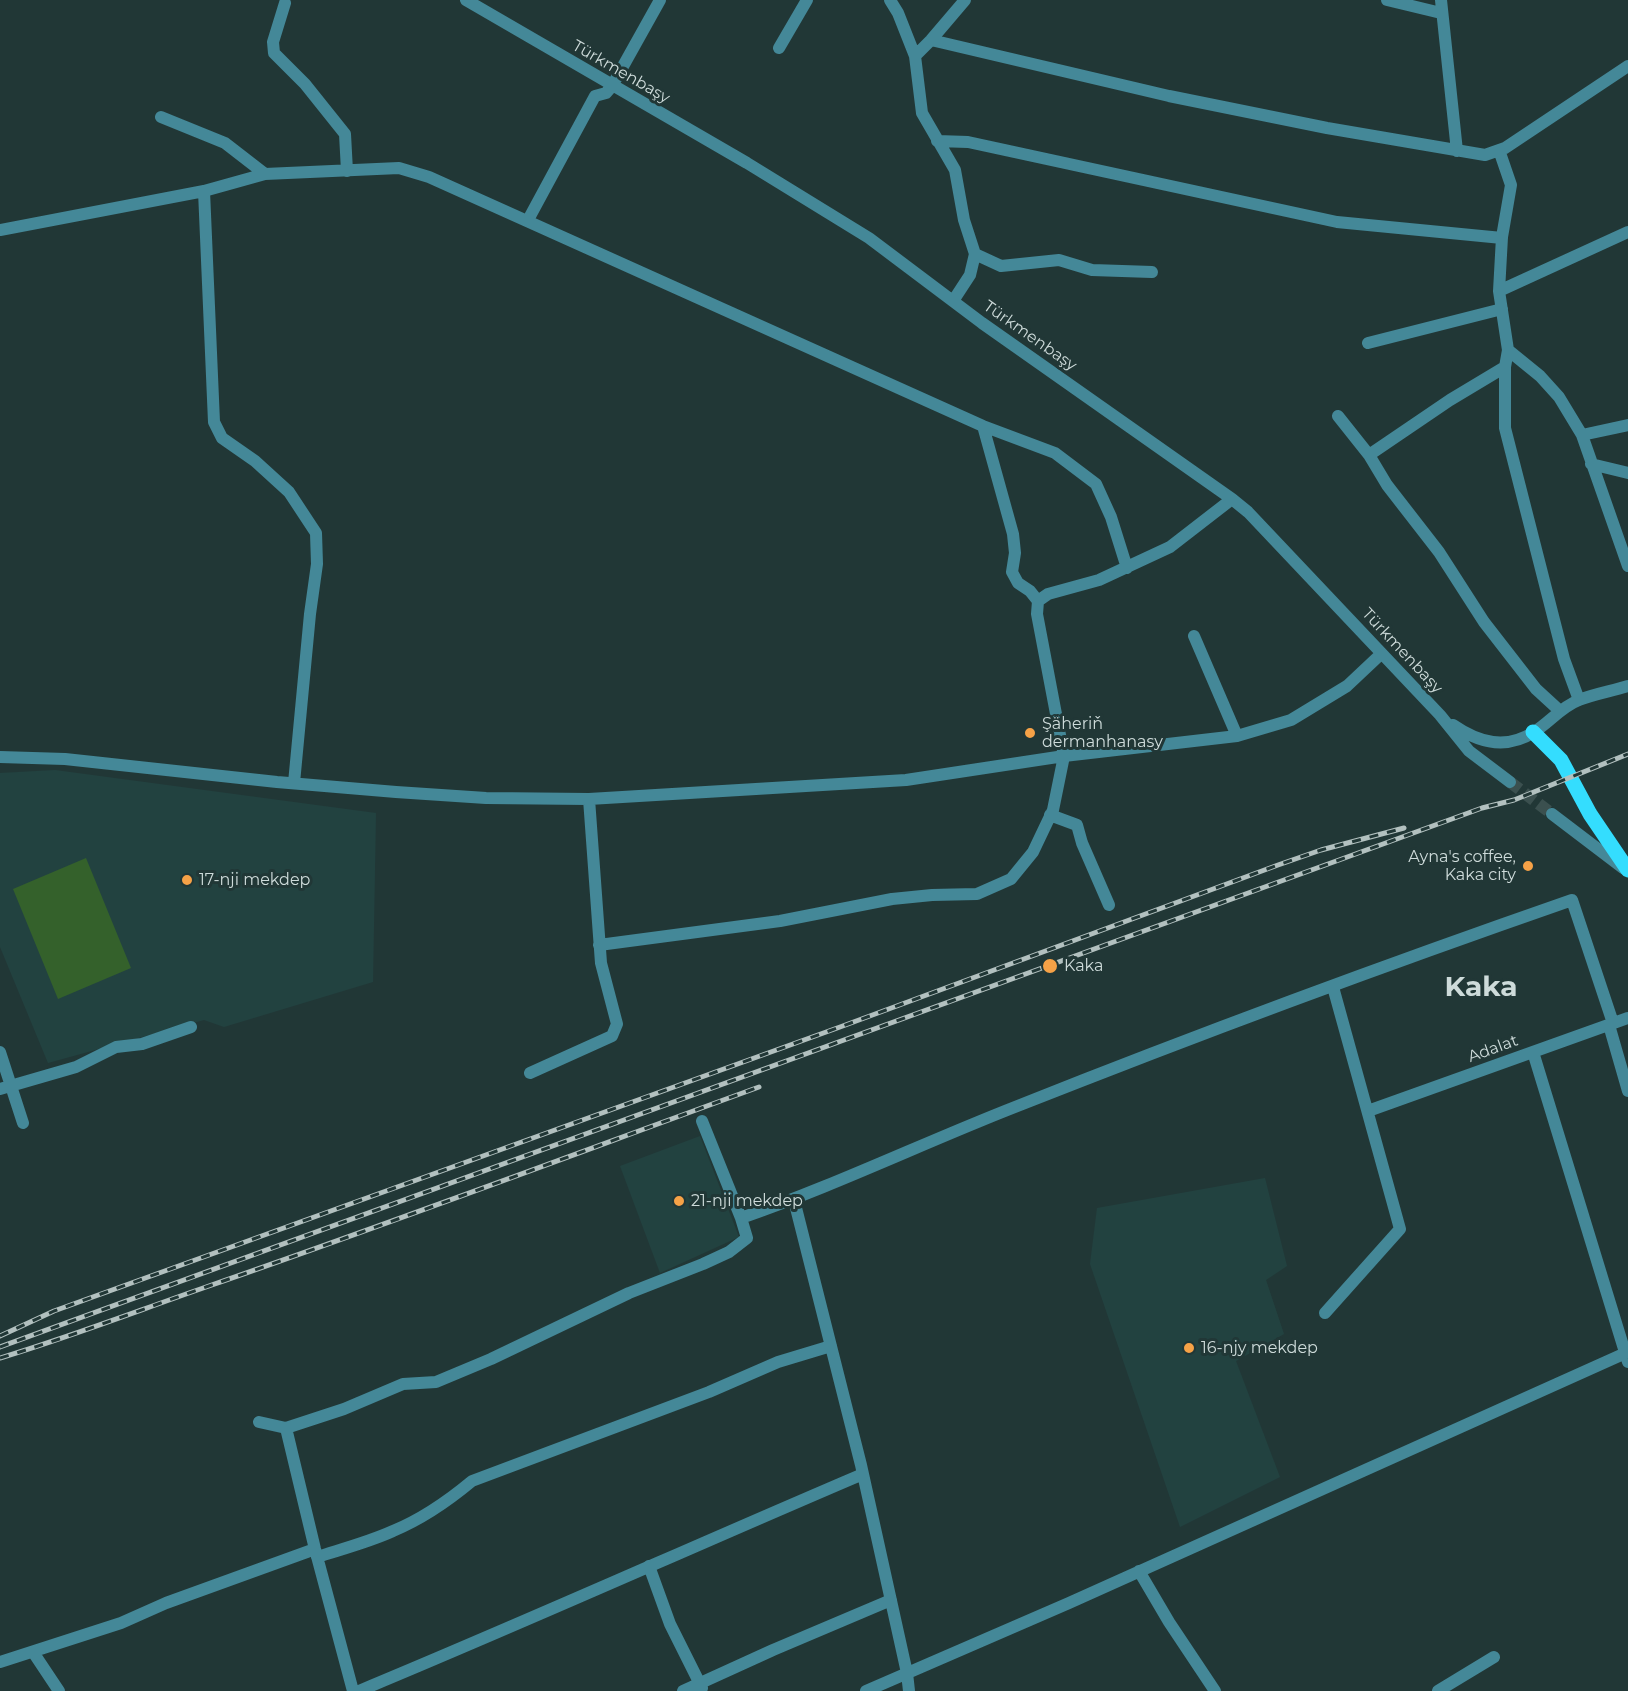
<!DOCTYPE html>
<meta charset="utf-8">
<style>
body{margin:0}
canvas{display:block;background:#213736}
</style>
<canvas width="1628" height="1691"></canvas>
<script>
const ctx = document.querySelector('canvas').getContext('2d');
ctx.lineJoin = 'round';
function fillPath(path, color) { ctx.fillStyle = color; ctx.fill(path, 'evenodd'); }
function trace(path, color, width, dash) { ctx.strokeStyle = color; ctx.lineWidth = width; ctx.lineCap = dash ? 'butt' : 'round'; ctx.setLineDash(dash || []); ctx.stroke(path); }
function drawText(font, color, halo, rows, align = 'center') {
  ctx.font = font + ' Montserrat,sans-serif'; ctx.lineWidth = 6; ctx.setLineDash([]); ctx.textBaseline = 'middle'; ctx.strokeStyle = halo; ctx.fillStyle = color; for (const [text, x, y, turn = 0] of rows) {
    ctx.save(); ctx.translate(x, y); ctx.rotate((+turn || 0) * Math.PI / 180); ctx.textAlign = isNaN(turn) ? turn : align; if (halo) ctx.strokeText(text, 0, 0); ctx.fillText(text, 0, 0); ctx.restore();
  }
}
fillPath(new Path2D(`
 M55,770L376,813L373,982L224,1027L204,1020L48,1063L0,947V773Z
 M700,1136L739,1237L660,1273L620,1166Z
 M1265,1178L1287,1266L1266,1280L1284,1334L1236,1361L1280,1477L1180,1527L1090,1264L1097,1208Z`), '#224240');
fillPath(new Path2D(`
 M86,858L131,968L58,999L13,889Z`), '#34612b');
trace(new Path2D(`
 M1510,782L1552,814`), '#3b504f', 12, [12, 6]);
trace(new Path2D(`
 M466,0L747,163L869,238L982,323L1232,499L1248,512L1440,715L1469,751L1510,782
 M890,0L898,13L915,56L922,113L955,170L964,220L975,254L970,275L953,301
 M1387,0L1441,13
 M1441,0L1457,151
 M285,3L273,42L274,53L305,84L345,134L347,171
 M931,40L1169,96L1327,128L1485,155L1505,148L1628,66
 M779,48L807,0
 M915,56L931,40L965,0
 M161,117L225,143L265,174
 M937,141L968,142L1337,222L1502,238
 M1499,150L1511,185L1502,237L1499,291L1508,350L1505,367V428L1564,659L1579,700
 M204,191L214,422L222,438L255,461L289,492L316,533L317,564L310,614L294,783
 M528,220L595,96L606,93L612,86L660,0
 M0,230L204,191L265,174L399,168L429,177L983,426L1055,453L1096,484L1111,517L1127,568
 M975,254L1001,266L1059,260L1092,270L1152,272
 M1499,291L1628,232
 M1368,343L1502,309
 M1508,350L1540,376L1559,397L1582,435L1628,566
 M1338,416L1369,455L1387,485L1439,552L1484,622L1536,689L1560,711
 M983,426L1013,534L1015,553L1012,572L1018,583L1030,591L1038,601
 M1582,435L1628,425
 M1369,455L1450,400L1505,367
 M1591,464L1628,473
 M1194,636L1237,736
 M1453,725C1479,743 1506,750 1534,732C1550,722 1561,707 1579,700C1594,694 1612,691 1628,686
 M0,757L65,759L277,782L396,792L486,798L589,799L906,780L1064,756L1237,736L1291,720L1347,686L1381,654
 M1552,814L1623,868
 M1050,815L1077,825L1082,843L1109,905
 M599,945L780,921L892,899L932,895L977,894L1011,879L1033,852L1053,810L1064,756L1037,614L1038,601L1048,594L1099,580L1170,547L1232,499
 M1609,1025L1628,1091
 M0,1052L23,1123
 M1533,1052L1628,1362
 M530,1073L612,1036L617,1024L601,963L589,799
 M0,1089L76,1067L116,1047L142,1044L191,1027
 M1368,1111L1628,1018
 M702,1121L741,1218C834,1186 923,1143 1015,1107C1199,1034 1385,965 1572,900L1613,1023
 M794,1200L861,1465L907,1673L909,1691
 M1325,1313L1400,1229L1333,987
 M259,1422L286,1428L344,1409L403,1384L436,1382L491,1359L629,1293L703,1264L729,1252L747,1238L741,1218
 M286,1428L315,1549L353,1691
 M317,1557C342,1549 369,1542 393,1531C422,1519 448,1501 472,1481L709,1392L778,1362L831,1346
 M649,1566L670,1624L702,1688
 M1139,1571L1169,1622L1215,1691
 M33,1652L59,1691
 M0,1662L121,1623L166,1603L315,1549
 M359,1691C528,1621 694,1546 863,1474
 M683,1691L773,1650L891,1600
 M866,1691L1069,1603L1628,1352
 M1438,1691L1494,1657`), '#448898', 12);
trace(new Path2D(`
 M1533,732L1561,760L1590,814L1628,870`), '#34ddfe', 15);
const rail = new Path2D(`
 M0,1336L54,1311L840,1027L1278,865L1321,850L1404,828
 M0,1347L1482,808L1514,800L1628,754
 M0,1358C70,1337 137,1311 206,1287C391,1223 575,1154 759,1087`);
trace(rail, '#b2c0bf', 5);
trace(rail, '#213736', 3, [9]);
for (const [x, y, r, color] of [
 [1030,733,6,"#f6a247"],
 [1528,866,6,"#f6a247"],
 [187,880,6,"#f6a247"],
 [1050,966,8,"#f6a247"],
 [679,1201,6,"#f6a247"],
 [1189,1348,6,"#f6a247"]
]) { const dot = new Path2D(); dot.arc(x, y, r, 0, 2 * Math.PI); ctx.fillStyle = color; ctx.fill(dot); trace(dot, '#213736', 2); }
drawText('16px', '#cedbda', '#213736', [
 ["Türkmenbaşy",621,72,30],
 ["Türkmenbaşy",1030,336,35],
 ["Türkmenbaşy",1402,651,47],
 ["Adalat",1493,1049,-20]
]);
drawText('16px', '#cedbda', '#213736', [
 ["Şäheriň",1042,724],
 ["dermanhanasy",1042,742],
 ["Ayna's coffee,",1516,857,"right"],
 ["Kaka city",1516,875,"right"],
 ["17-nji mekdep",199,880],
 ["Kaka",1064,966],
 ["21-nji mekdep",691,1201],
 ["16-njy mekdep",1201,1348]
], 'left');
drawText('bold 28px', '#cedbda', '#213736', [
 ["Kaka",1481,988]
]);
</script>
